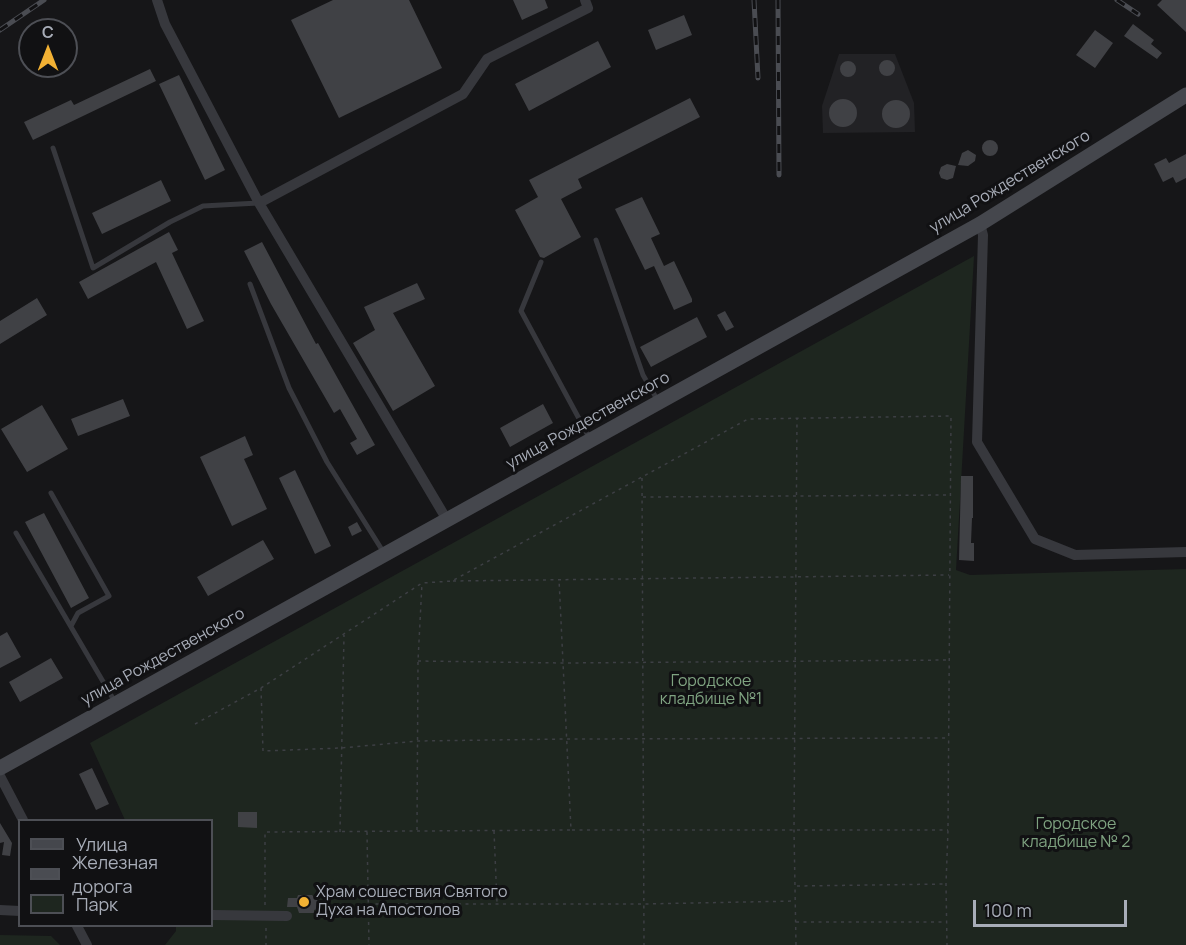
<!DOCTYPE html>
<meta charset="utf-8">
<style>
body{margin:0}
#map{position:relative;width:1186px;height:945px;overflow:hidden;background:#161618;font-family:Manrope,sans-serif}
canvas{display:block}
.legend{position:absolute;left:18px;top:819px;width:195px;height:108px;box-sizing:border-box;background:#111113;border:2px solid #4d4f55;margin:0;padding:8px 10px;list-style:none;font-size:18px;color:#a8adb8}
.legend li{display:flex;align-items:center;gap:12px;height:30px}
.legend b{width:30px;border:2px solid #4d4f55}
.north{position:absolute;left:18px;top:18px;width:60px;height:60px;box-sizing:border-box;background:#111113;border:2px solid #4d4f55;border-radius:50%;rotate:0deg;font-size:16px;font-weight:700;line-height:24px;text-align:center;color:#a8adb8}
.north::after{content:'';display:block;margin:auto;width:21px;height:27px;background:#f2b134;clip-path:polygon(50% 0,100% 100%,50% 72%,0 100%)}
.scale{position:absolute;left:973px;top:900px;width:154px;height:27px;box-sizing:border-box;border:3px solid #a8adb8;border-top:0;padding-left:8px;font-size:18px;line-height:21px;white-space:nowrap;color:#a8adb8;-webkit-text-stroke:4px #111113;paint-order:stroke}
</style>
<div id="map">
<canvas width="1186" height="945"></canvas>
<ul class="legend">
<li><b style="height:8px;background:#45474d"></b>Улица</li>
<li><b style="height:8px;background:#4a4c52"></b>Железная дорога</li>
<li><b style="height:16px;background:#1e261f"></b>Парк</li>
</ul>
<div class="north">С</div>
<div class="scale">100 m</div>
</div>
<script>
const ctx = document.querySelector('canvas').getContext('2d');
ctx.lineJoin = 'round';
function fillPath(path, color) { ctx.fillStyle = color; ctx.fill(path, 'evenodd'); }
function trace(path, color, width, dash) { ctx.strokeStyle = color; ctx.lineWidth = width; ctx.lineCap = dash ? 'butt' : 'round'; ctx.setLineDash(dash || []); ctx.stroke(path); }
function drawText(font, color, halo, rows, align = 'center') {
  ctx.font = font + ' Manrope,sans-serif'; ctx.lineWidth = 6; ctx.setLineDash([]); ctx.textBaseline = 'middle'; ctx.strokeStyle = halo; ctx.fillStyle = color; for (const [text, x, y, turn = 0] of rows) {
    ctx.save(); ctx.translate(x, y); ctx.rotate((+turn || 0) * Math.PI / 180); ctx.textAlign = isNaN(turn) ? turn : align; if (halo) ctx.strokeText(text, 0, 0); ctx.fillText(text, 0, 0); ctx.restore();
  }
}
fillPath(new Path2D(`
 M839,54H895L914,103L915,132L823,133L822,106Z`), '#222225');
fillPath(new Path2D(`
 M974,256L956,570L970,575L1186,569V945H165L176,931V926H212V820H125L90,743Z
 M0,935L51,936L60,945H0Z`), '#1e261f');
fillPath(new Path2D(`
 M333,0H409L442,68L339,118L291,20Z
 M513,0H545L548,8L522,20Z
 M1162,0H1186V32L1157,5Z
 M684,15L692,35L656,50L648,30Z
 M1133,24L1154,40L1151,44L1162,53L1157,59L1124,36Z
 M1095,30L1113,43L1095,68L1076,55Z
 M598,41L611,67L529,111L515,84Z
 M879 68a8 8 0 1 1 16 0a8 8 0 1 1-16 0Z
 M840 69a8 8 0 1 1 16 0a8 8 0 1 1-16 0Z
 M150,69L156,81L33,140L24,122L71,100L74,105Z
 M179,75L225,170L205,180L159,84Z
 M690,98L700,117L578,179L582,188L561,199L581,237L544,258L540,257L515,210L538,197L529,180Z
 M829 113a14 14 0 1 1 28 0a14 14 0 1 1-28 0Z
 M882 114a14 14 0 1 1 28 0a14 14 0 1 1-28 0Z
 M982 148a8 8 0 1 1 16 0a8 8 0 1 1-16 0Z
 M968,150L976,155L975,161L968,166L958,165L962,153Z
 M1186,154V178L1176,183L1173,177L1163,182L1154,164L1166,158L1169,163Z
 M947,164L956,166L953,178L947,180L941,178L939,173L941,167Z
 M161,180L171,201L102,234L92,213Z
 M642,197L660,234L651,238L664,266L674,261L692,299V302L674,310L654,266L645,270L615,209Z
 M169,232L178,250L172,253L204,321L187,329L156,262L88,299L79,282Z
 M262,242L316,344L318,343L375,445L357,455L350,443L357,439L340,409L334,413L271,304L244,251Z
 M417,283L425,299L393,313L435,386L393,411L353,343L375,330L364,307Z
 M37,298L47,315L0,344V321Z
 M725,311L734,327L726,331L717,315Z
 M697,317L707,337L651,367L640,347Z
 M123,399L130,416L78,436L71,419Z
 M543,404L553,423L510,447L500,428Z
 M42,405L68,449L27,472L1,429Z
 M245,436L253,455L244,459L267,509L232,526L200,457Z
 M295,470L331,546L315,554L279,478Z
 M961,476H973V518H972L971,543H974V561L959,560Z
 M44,513L89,598L71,608L25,522Z
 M357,522L362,531L352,536L348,527Z
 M263,540L274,559L208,596L197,577Z
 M7,632L21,657L0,668V636Z
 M51,658L63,678L20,702L9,682Z
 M92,768L109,804L96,810L79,774Z
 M238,812H257V828L238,827Z
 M0,823L12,843L10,856L2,855L4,842L0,843Z
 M298,895H312L319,902L318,909L314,910V913H299L297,907H287L288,898H297Z`), '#404145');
trace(new Path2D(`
 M642,478L644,945
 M643,497L950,495
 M453,581L949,575
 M418,661L563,663L948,660
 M261,688L263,751L341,748L418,741L566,739L948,738
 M195,724L261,688L422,583L452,581L748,419L951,416L948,830L946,884L947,945
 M417,830L418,661L422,583
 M572,830H948
 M494,831L497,903
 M340,832L344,635
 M367,832L369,945
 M797,886L945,884
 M368,904H644L795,901
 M265,905V832L571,830L559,579
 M796,922H945
 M266,928V945
 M796,945L794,830L797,418`), '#3d3f44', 1.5, [3, 4.5]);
trace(new Path2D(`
 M53,148L93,268L170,222L203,206L258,203
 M596,240L643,375L658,401
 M541,262L521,311L590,439
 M250,284L289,388L327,462L384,553
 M51,493L109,596L78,613L71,626
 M16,533L115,702`), '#37383d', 5);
trace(new Path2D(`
 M157,0L165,24L259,203L447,520
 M259,203L463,94L487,59L588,8L585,0
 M980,224L983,235L977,442L1035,539L1075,555L1186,552
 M0,776L23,820
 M0,910L20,911
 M212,915L287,916
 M77,926L87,945`), '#37383d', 10);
trace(new Path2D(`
 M0,768L980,224L1186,95`), '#45474d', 15);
const rail = new Path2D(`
 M754,0L758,78
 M778,0L779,175
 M1117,0L1138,14
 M0,30L44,0`);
trace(rail, '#4a4c52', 5);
trace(rail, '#111113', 3, [9]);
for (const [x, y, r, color] of [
 [304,902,6,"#f2b134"]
]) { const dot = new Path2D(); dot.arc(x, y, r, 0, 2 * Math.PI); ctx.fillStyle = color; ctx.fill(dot); trace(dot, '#111113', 2); }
drawText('16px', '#a8adb8', '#111113', [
 ["улица Рождественского",1010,182,-31],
 ["улица Рождественского",588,421,-29],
 ["улица Рождественского",163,657,-29]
]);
drawText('16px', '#7fa381', '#111113', [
 ["Городское",711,682],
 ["кладбище №1",711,700],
 ["Городское",1076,825],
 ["кладбище № 2",1076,843]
]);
drawText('16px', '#a8adb8', '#111113', [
 ["Храм сошествия Святого",316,893],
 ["Духа на Апостолов",316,911]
], 'left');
</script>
